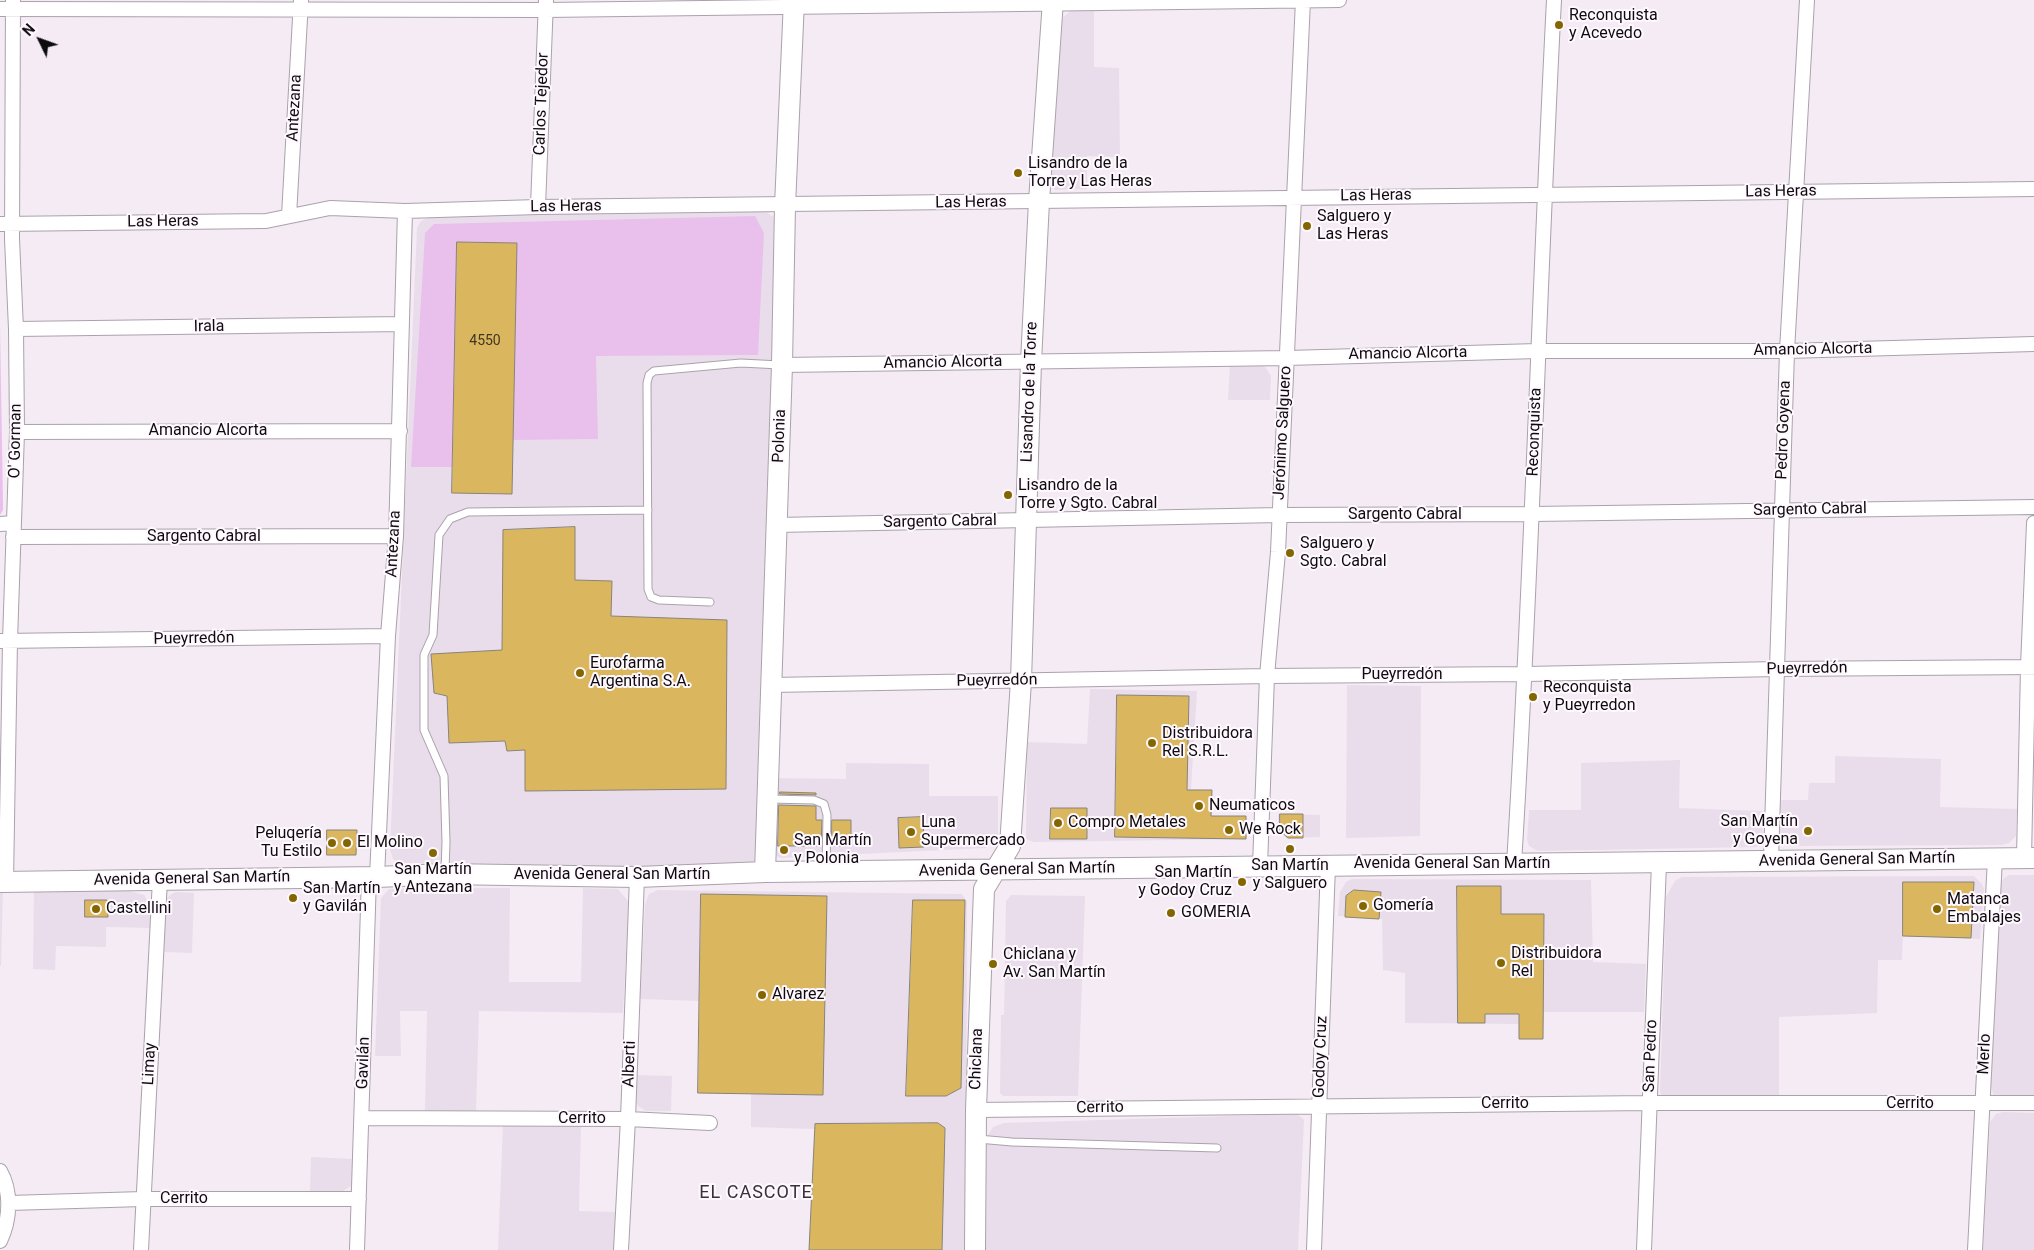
<!DOCTYPE html>
<meta charset="utf-8">
<style>
body{margin:0}
#map{position:relative;width:2034px;height:1250px;overflow:hidden;background:#f4ebf4;font-family:Roboto,sans-serif}
canvas{display:block}
.north{position:absolute;left:15px;top:15px;width:50px;height:50px;-webkit-text-stroke:4px #fff9ff;paint-order:stroke;rotate:312deg;font-size:14px;font-weight:700;line-height:20px;text-align:center;color:#0e0b0e}
.north::after{content:'';display:block;margin:auto;width:18px;height:22px;background:#0e0b0e;clip-path:polygon(50% 0,100% 100%,50% 72%,0 100%)}
</style>
<div id="map">
<canvas width="2034" height="1250"></canvas>
<div class="north">N</div>
</div>
<script>
const ctx = document.querySelector('canvas').getContext('2d');
ctx.lineJoin = 'round';
function fillPath(path, color) { ctx.fillStyle = color; ctx.fill(path, 'evenodd'); }
function trace(path, color, width, dash) { ctx.strokeStyle = color; ctx.lineWidth = width; ctx.lineCap = dash ? 'butt' : 'round'; ctx.setLineDash(dash || []); ctx.stroke(path); }
function drawText(font, color, halo, rows, align = 'center') {
  ctx.font = font + ' Roboto,sans-serif'; ctx.lineWidth = 4; ctx.setLineDash([]); ctx.textBaseline = 'middle'; ctx.strokeStyle = halo; ctx.fillStyle = color; for (const [text, x, y, turn = 0] of rows) {
    ctx.save(); ctx.translate(x, y); ctx.rotate((+turn || 0) * Math.PI / 180); ctx.textAlign = isNaN(turn) ? turn : align; if (halo) ctx.strokeText(text, 0, 0); ctx.fillText(text, 0, 0); ctx.restore();
  }
}
fillPath(new Path2D(`
 M1072,10L1094,11V67L1119,68L1120,157L1087,156V189L1055,190L1050,183L1059,24L1063,17Z
 M763,210L777,219L758,861L753,866L740,870L403,863L397,862L393,859L390,849L417,228L420,222L430,216Z
 M1230,363L1260,364L1265,367L1271,376L1270,400H1228Z
 M1347,685L1421,686L1420,836L1346,838Z
 M1090,689L1197,691L1191,789L1212,790L1211,822H1230V816H1246L1247,839L1034,842L1026,839L1027,742L1087,744Z
 M1835,756L1941,759L1940,807L2017,809L2016,836L2009,843L2002,845L1783,846L1778,843V800H1808L1809,783H1835Z
 M1680,760L1679,808L1762,811L1763,839L1757,847L1538,851L1529,846L1527,840L1529,810H1581V763Z
 M846,763L929,764V796H998V835L985,848L781,858L776,856L772,853V778L846,779Z
 M1278,814L1320,815V837L1287,838L1279,831Z
 M2009,875H2034V1097L1997,1098L1993,1094L1991,1086L1998,887L2004,878Z
 M1974,876L1982,884L1984,889L1980,939L1903,936L1902,960H1878L1877,1013L1779,1017V1099L1662,1098L1660,1091L1666,897L1675,881L1682,877Z
 M1352,879L1591,880L1593,962L1646,964L1644,1012H1544L1543,1039H1519L1518,1024L1405,1023V973L1383,970L1382,919L1338,916L1340,892L1346,882Z
 M433,888H510L509,982H581L583,888L618,889L629,902L623,1013L479,1011L476,1112L425,1111L427,1011H400L401,1056H375L381,898L389,889Z
 M0,889H3L1,966H0Z
 M34,889L126,890L144,895L153,909V928L106,927V947L56,946L55,970L33,969Z
 M658,890L962,894L967,902L966,1250H809L814,1129L751,1127V1094L698,1093L699,1001L640,999L645,904L649,894Z
 M176,892L194,893L192,953L164,952L166,900L170,895Z
 M1011,895L1085,896L1078,1096H1003L1000,1093L1001,1015H1004L1006,901Z
 M637,1075L672,1076L671,1111H646L638,1106L636,1103Z
 M2003,1112L2034,1113V1250H1983L1990,1122L1996,1114Z
 M1297,1114L1304,1120L1298,1250H983L986,1138L993,1127L1004,1123Z
 M503,1125H581L579,1211L616,1212L614,1250H498Z
 M311,1157L355,1159L354,1179L351,1186L340,1193L310,1191Z`), '#eaddeb');
fillPath(new Path2D(`
 M755,216L764,233L758,355L596,356L598,439L513,440L517,243L458,242L452,467H411L425,233L434,224Z
 M0,325L3,504V510L0,515Z`), '#e9c0ec');
const building = new Path2D(`
 M457,242L517,243L512,494L452,493Z
 M575,527V580L612,581L611,616L727,620L726,789L525,791V750L507,751L505,741L449,743L447,696L434,693L431,654L502,650L503,530Z
 M1117,695L1189,696L1187,790H1212L1211,816H1246V839L1115,837Z
 M780,792L816,793V795L780,794Z
 M779,805L816,806V820H822L821,846H778Z
 M1051,808H1087V839H1050Z
 M1280,814H1303V838H1288L1280,831Z
 M923,817L924,847L899,848L898,818Z
 M832,820H851V846H832Z
 M327,830H357L356,855H327Z
 M1903,882H1974L1971,938L1903,936Z
 M1457,886H1501V914H1544L1543,1039H1519V1014H1485V1023H1458Z
 M1354,890L1381,892L1379,919L1345,917L1346,896Z
 M701,894L827,896L823,1095L698,1093Z
 M85,900H107L108,917H85Z
 M913,900H965L961,1088L946,1096H906Z
 M938,1123L945,1128L942,1250H809L815,1124Z`);
fillPath(building, '#dab75e');
trace(building, '#88847a', 1);
const lane = new Path2D(`
 M710,602L659,600L651,597L648,589L647,383L649,375L654,371L741,363L780,365
 M769,799L814,800L824,804L827,815L826,869
 M445,871L446,842L444,776L424,730V655L433,635L439,535L450,519L468,512L648,510
 M978,1139L1012,1142L1217,1148`);
const street = new Path2D(`
 M0,9L545,10L1339,0
 M538,207L546,0
 M289,216L301,0
 M0,224L266,221L330,208L405,211L538,207L2034,189
 M16,329L402,324
 M782,365L1287,358L1538,351H1787L2034,344
 M17,432L400,431
 M0,524L13,523
 M776,525L1279,515L1533,514L2034,507
 M13,537L396,536
 M0,641L388,636
 M771,685L1267,676L1526,674L1778,669L2034,667
 M2024,858L2028,667L2034,523
 M1771,860L1787,351L1807,0
 M1514,864C1532,576 1539,288 1554,0
 M1260,866L1267,676L1278,552L1303,0
 M377,877L388,636L396,536L405,211
 M6,882L10,641L17,432L16,329L12,239L13,0
 M976,1110L1649,1103H2034
 M363,1118L628,1119L710,1123
 M0,1171C12,1192 10,1220 0,1241
 M9,1203L143,1199H359
 M141,1250L160,879
 M357,1250L369,877
 M621,1250L628,1119L637,877
 M1314,1250L1328,865
 M1644,1250L1659,863
 M1975,1250L1995,858`);
const secondary = new Path2D(`
 M765,872L782,365L785,206L794,0
 M0,882L377,877L445,874L637,877L765,872L2034,858
 M975,1250L976,1110L984,889L1010,846L1021,681L1031,362L1039,201L1053,0`);
trace(lane, '#aaa2aa', 9);
trace(street, '#aaa2aa', 16);
trace(secondary, '#aaa2aa', 22);
trace(lane, '#fff', 7);
trace(street, '#fff', 14);
trace(secondary, '#fff', 20);
for (const [x, y, r, color] of [
 [1559,25,5,"#846600"],
 [1018,173,5,"#846600"],
 [1307,226,5,"#846600"],
 [1008,495,5,"#846600"],
 [1290,553,5,"#846600"],
 [580,673,5,"#846600"],
 [1533,697,5,"#846600"],
 [1152,743,5,"#846600"],
 [1199,806,5,"#846600"],
 [1058,823,5,"#846600"],
 [1229,830,5,"#846600"],
 [1808,831,5,"#846600"],
 [911,832,5,"#846600"],
 [332,843,5,"#846600"],
 [347,843,5,"#846600"],
 [1290,849,5,"#846600"],
 [784,850,5,"#846600"],
 [433,853,5,"#846600"],
 [1242,882,5,"#846600"],
 [293,898,5,"#846600"],
 [1363,906,5,"#846600"],
 [96,909,5,"#846600"],
 [1937,909,5,"#846600"],
 [1171,913,5,"#846600"],
 [1501,963,5,"#846600"],
 [993,964,5,"#846600"],
 [762,995,5,"#846600"]
]) { const dot = new Path2D(); dot.arc(x, y, r, 0, 2 * Math.PI); ctx.fillStyle = color; ctx.fill(dot); trace(dot, '#fff9ff', 2); }
drawText('14px', '#413622', null, [
 ["4550",485,341]
]);
drawText('16px', '#0e0b0e', '#fff9ff', [
 ["Reconquista",1569,16],
 ["y Acevedo",1569,34],
 ["Lisandro de la",1028,164],
 ["Torre y Las Heras",1028,182],
 ["Salguero y",1317,217],
 ["Las Heras",1317,235],
 ["Lisandro de la",1018,486],
 ["Torre y Sgto. Cabral",1018,504],
 ["Salguero y",1300,544],
 ["Sgto. Cabral",1300,562],
 ["Eurofarma",590,664],
 ["Argentina S.A.",590,682],
 ["Reconquista",1543,688],
 ["y Pueyrredon",1543,706],
 ["Distribuidora",1162,734],
 ["Rel S.R.L.",1162,752],
 ["Neumaticos",1209,806],
 ["San Martín",1798,822,"right"],
 ["y Goyena",1798,840,"right"],
 ["Luna",921,823],
 ["Supermercado",921,841],
 ["Compro Metales",1068,823],
 ["We Rock",1239,830],
 ["Peluqería",322,834,"right"],
 ["Tu Estilo",322,852,"right"],
 ["San Martín",794,841],
 ["y Polonia",794,859],
 ["El Molino",357,843],
 ["San Martín",1290,866,"center"],
 ["y Salguero",1290,884,"center"],
 ["San Martín",433,870,"center"],
 ["y Antezana",433,888,"center"],
 ["San Martín",1232,873,"right"],
 ["y Godoy Cruz",1232,891,"right"],
 ["San Martín",303,889],
 ["y Gavilán",303,907],
 ["Matanca",1947,900],
 ["Embalajes",1947,918],
 ["Gomería",1373,906],
 ["Castellini",106,909],
 ["GOMERIA",1181,913],
 ["Distribuidora",1511,954],
 ["Rel",1511,972],
 ["Chiclana y",1003,955],
 ["Av. San Martín",1003,973],
 ["Alvarez",772,995]
], 'left');
drawText('16px', '#0e0b0e', '#fff9ff', [
 ["Carlos Tejedor",542,104,-88],
 ["Antezana",295,108,-87],
 ["Las Heras",1781,192,-1],
 ["Las Heras",1376,196,-1],
 ["Las Heras",971,203,-1],
 ["Las Heras",566,207,-1],
 ["Las Heras",163,222,-1],
 ["Irala",209,327,-1],
 ["Amancio Alcorta",1813,350,-1],
 ["Amancio Alcorta",1408,354,-1],
 ["Amancio Alcorta",943,363,-1],
 ["Lisandro de la Torre",1030,392,-88],
 ["Pedro Goyena",1784,430,-88],
 ["Amancio Alcorta",208,431],
 ["Reconquista",1535,432,-88],
 ["Jerónimo Salguero",1283,433,-87],
 ["Polonia",780,436,-88],
 ["O' Gorman",16,441,-89],
 ["Sargento Cabral",1810,510,-1],
 ["Sargento Cabral",1405,515],
 ["Sargento Cabral",940,522,-1],
 ["Sargento Cabral",204,537],
 ["Antezana",394,544,-87],
 ["Pueyrredón",194,639,-1],
 ["Pueyrredón",1807,669,-1],
 ["Pueyrredón",1402,675],
 ["Pueyrredón",997,681,-1],
 ["Avenida General San Martín",1857,860,-1],
 ["Avenida General San Martín",1452,864],
 ["Avenida General San Martín",1017,870,-1],
 ["Avenida General San Martín",612,875],
 ["Avenida General San Martín",192,879,-1],
 ["Merlo",1985,1054,-87],
 ["San Pedro",1651,1056,-88],
 ["Godoy Cruz",1321,1057,-88],
 ["Chiclana",977,1059,-88],
 ["Gavilán",364,1063,-88],
 ["Limay",150,1064,-87],
 ["Alberti",630,1064,-88],
 ["Cerrito",1505,1104],
 ["Cerrito",1910,1104],
 ["Cerrito",1100,1108,-1],
 ["Cerrito",582,1119],
 ["Cerrito",184,1199]
]);
ctx.letterSpacing = '1px';
drawText('18px', '#393239', '#fff9ff', [
 ["EL CASCOTE",756,1193]
]);
ctx.letterSpacing = '0px';
</script>
